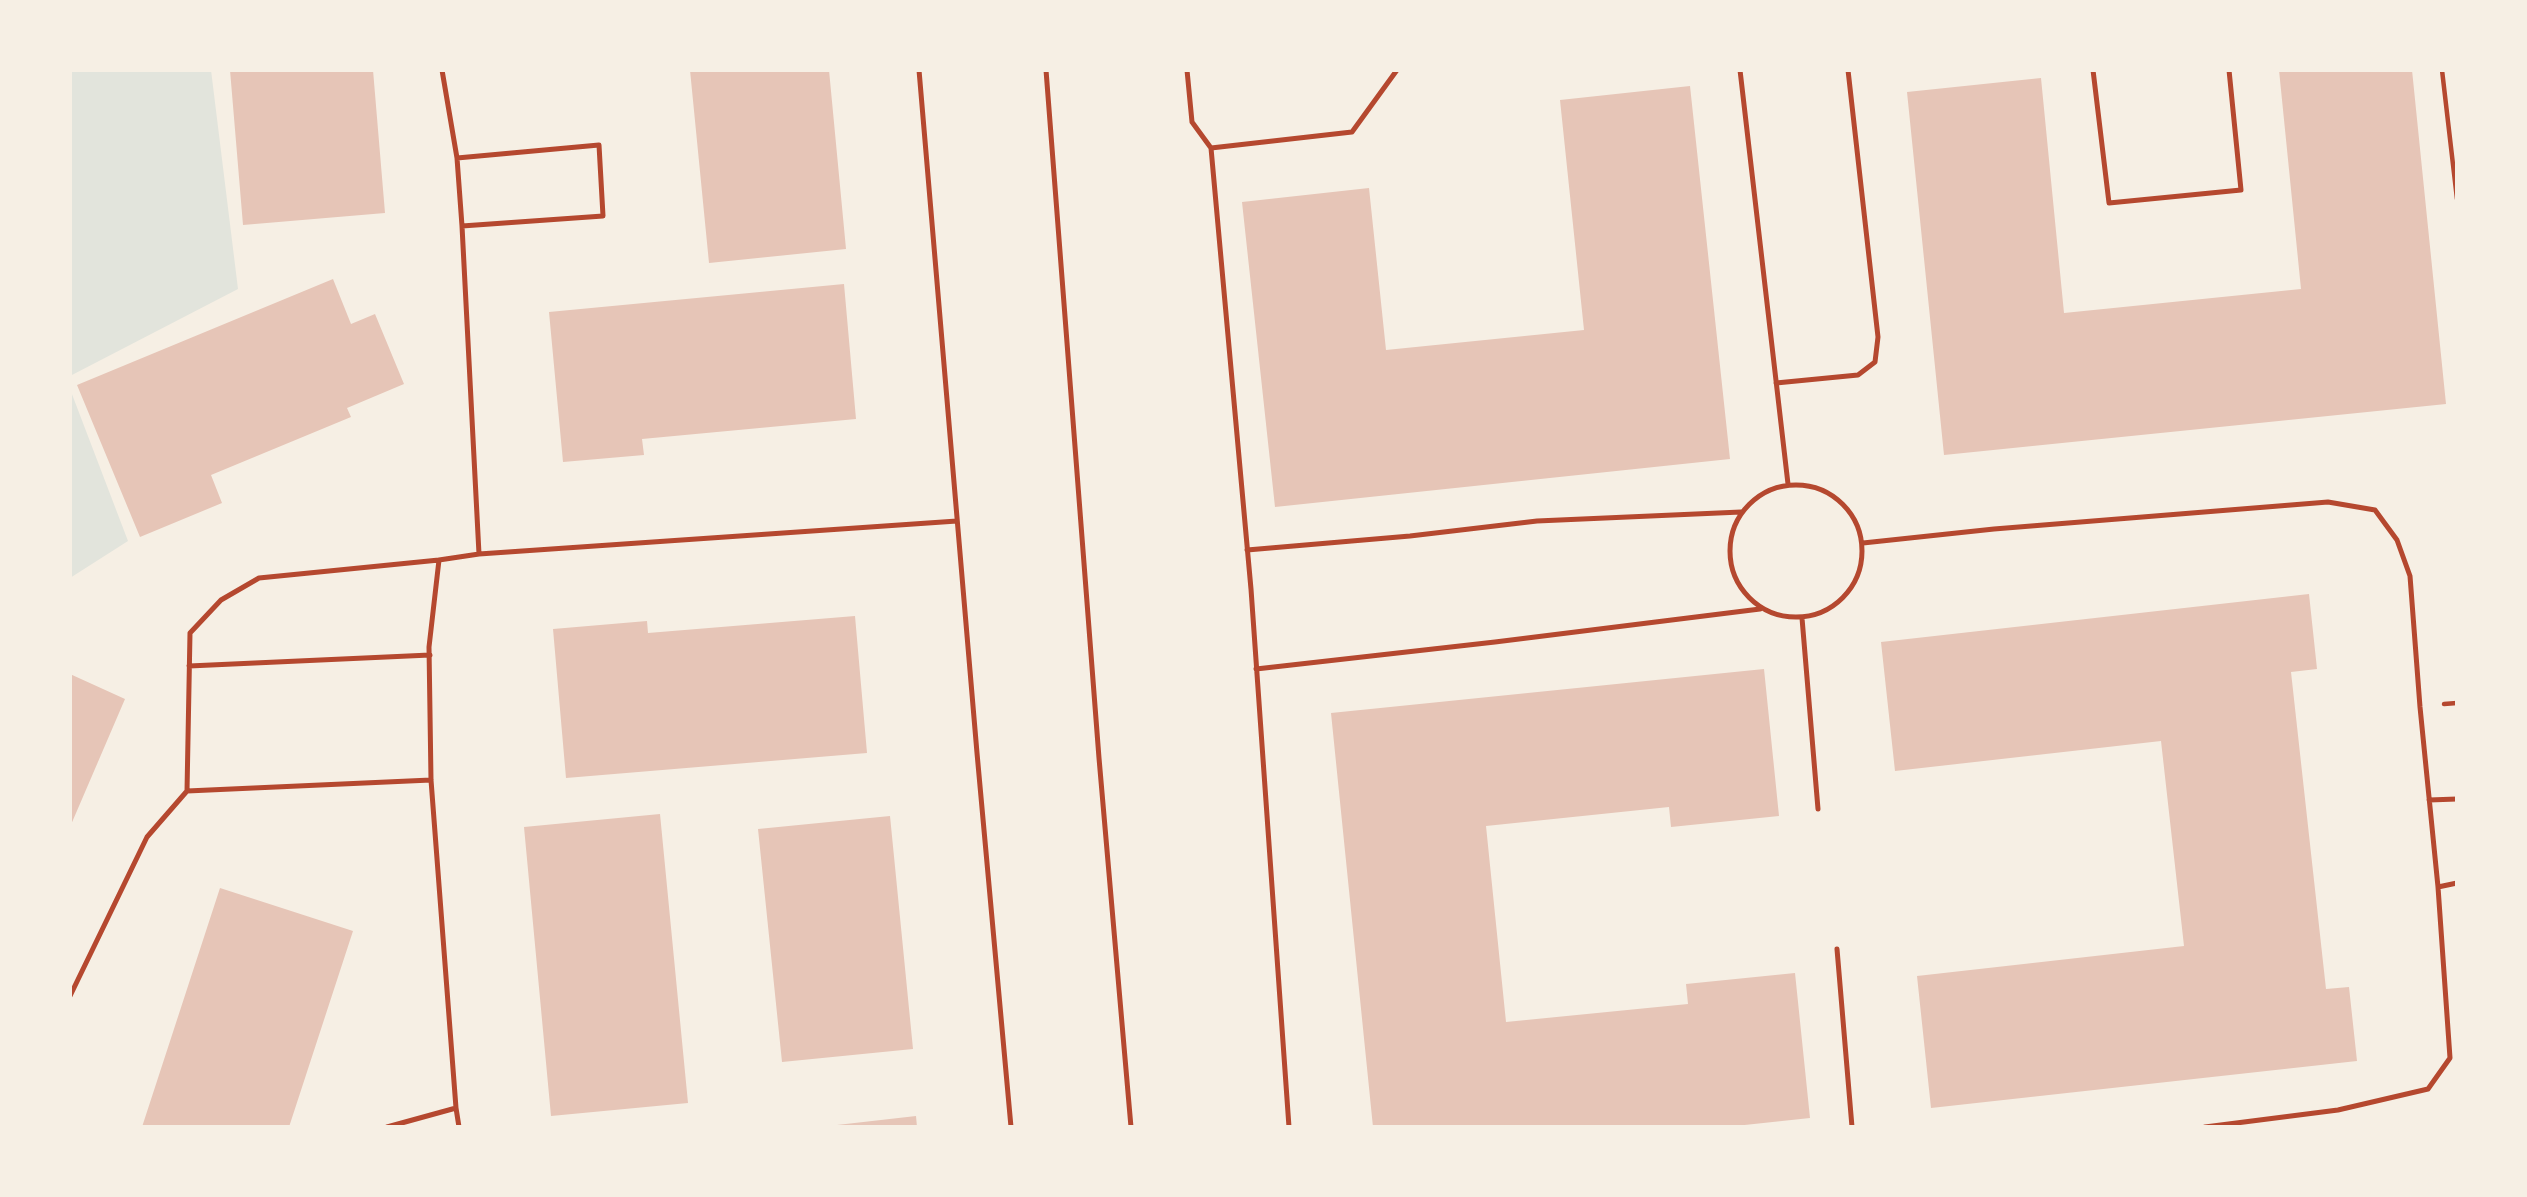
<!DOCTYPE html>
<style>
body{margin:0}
#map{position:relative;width:2527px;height:1197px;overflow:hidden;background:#f6efe4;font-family:Roboto,sans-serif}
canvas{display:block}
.frame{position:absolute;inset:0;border:72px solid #f6efe4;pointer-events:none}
</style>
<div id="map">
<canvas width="2527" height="1197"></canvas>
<div class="frame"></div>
</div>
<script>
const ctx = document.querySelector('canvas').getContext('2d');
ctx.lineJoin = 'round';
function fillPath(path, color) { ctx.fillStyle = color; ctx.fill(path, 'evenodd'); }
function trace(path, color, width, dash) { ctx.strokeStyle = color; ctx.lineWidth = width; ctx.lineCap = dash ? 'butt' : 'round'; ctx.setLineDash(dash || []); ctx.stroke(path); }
fillPath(new Path2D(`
 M70,70H211L238,289L70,376Z
 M70,389L128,541L70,578Z`), '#e2e4dc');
fillPath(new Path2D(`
 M230,70H373L385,213L243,225Z
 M690,70H829L846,249L709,263Z
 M2279,70H2412L2446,404L1944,455L1907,92L2041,78L2064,313L2301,289Z
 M1690,86L1730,459L1275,507L1242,202L1369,188L1386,350L1584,330L1560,100Z
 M333,279L351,324L375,314L404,384L347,408L351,417L211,475L222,503L140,537L77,385Z
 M844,284L856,419L642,439L644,455L563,462L549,312Z
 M2309,594L2317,669L2291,672L2326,989L2349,987L2357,1061L1931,1108L1917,976L2184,946L2161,741L1895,771L1881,642Z
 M855,616L867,753L566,778L553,629L647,621L648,633Z
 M1764,669L1779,816L1671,827L1669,807L1486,826L1506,1022L1688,1004L1686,984L1795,973L1810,1118L1726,1127H1373L1331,713Z
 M70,674L125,699L70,827Z
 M660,814L688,1103L551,1116L524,827Z
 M890,816L913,1049L782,1062L758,829Z
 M220,888L353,931L289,1127H142Z
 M916,1116L917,1127H837V1125Z`), '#e6c5b7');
trace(new Path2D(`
 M2442,70L2457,199
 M2444,704L2457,703`), '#b5482f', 4.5);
trace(new Path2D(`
 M442,70L457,158L462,226L603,216L599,145L457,158
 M919,70L977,753L1011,1127
 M1046,70L1099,758L1131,1127
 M1187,70L1192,122L1211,148
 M1740,70L1788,484
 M2093,70L2109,203L2241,190L2229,70
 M1776,383L1858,375L1875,362L1878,337L1848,70
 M1730 551a66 66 0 1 1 132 0a66 66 0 1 1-132 0Z
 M1863,543L1994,529L2328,502L2375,510L2397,540L2410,576L2420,707L2438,887L2450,1058L2428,1089L2338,1110L2205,1127
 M1247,550L1410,536L1537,521L1741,512
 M479,554L957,521
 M439,560L479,554L462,226
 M1802,618L1818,809
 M189,666L430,655
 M1256,669L1495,642L1760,609
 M431,780L187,791L190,633L221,600L259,578L439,560L429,647L431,780L456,1108
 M2429,800L2457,799
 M2438,887L2457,883
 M1837,949L1852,1127
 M70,996L147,837L187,791
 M387,1127L456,1108L459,1127
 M1289,1127L1251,589L1211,148L1352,132L1397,70`), '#b5482f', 5);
</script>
